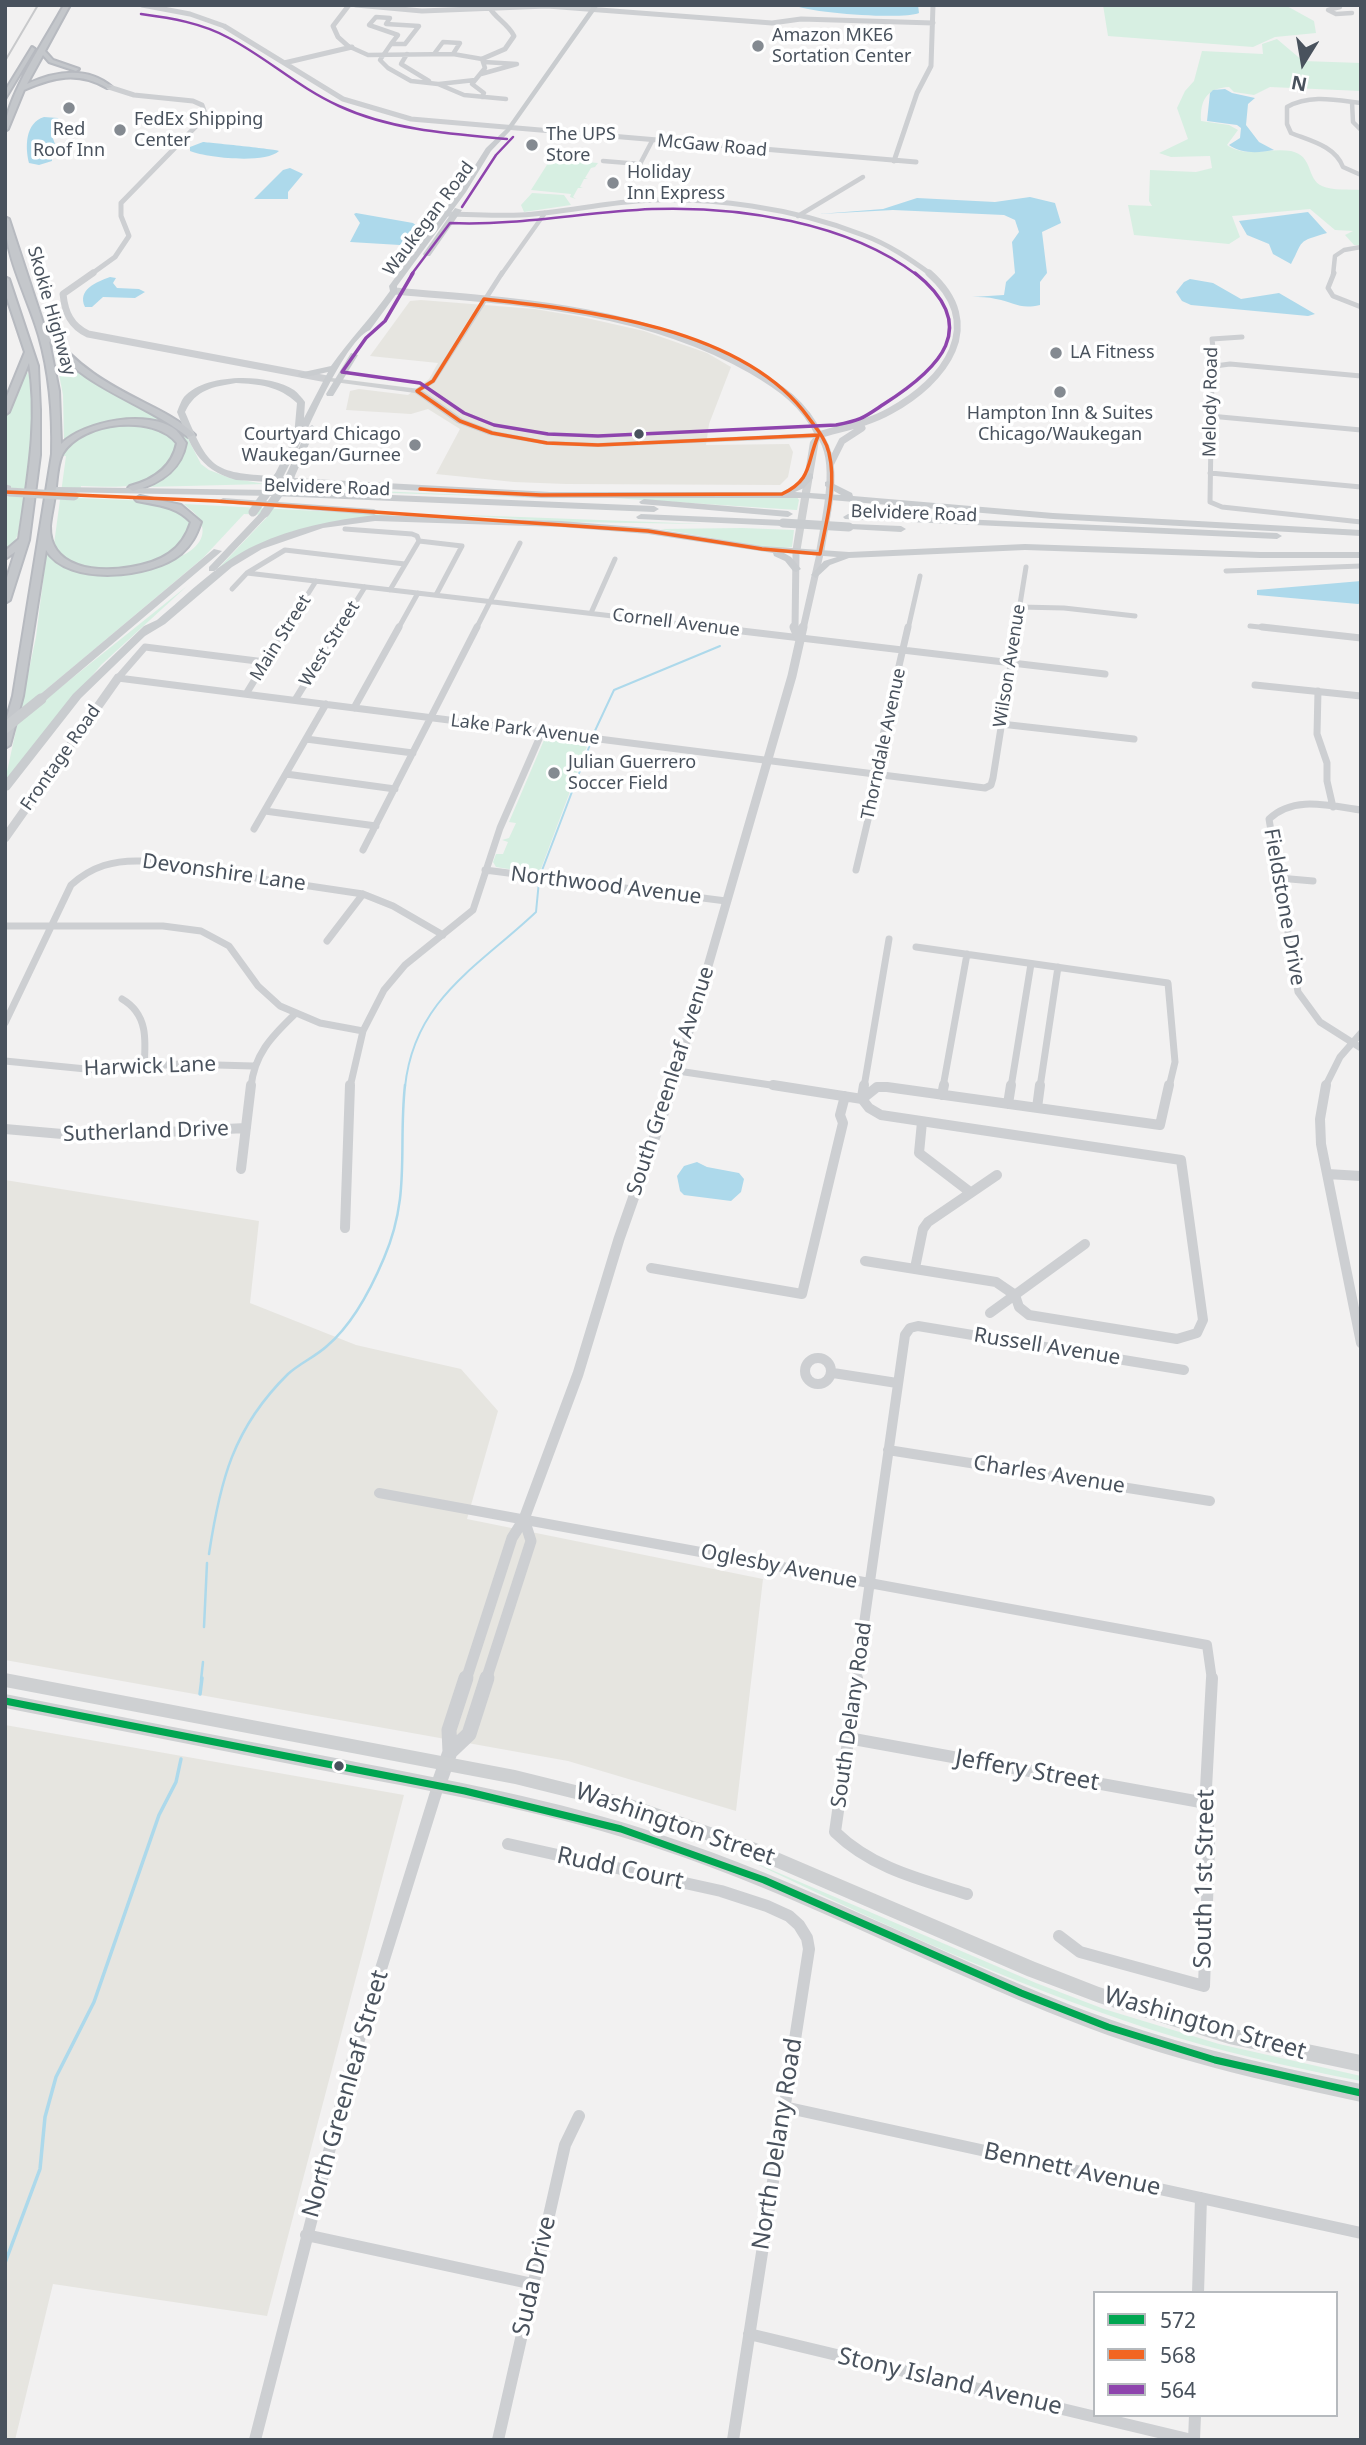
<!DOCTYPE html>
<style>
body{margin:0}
#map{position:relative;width:1366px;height:2445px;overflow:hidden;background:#f2f1f1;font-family:"Noto Sans",sans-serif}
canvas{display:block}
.frame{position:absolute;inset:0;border:7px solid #49525d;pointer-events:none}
.legend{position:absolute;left:1093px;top:2291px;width:245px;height:126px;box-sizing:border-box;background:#fff;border:2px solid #b6babe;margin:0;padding:9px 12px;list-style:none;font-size:21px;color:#49525d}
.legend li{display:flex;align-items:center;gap:14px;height:35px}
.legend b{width:35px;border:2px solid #b6babe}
.north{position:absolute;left:1268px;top:28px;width:70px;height:70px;-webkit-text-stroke:5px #fff;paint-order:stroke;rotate:191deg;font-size:19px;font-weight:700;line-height:28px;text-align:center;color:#49525d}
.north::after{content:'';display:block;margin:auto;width:24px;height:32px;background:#49525d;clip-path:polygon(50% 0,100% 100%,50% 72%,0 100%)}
</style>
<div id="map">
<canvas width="1366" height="2445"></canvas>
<div class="frame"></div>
<ul class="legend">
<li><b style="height:9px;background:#00a651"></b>572</li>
<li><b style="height:9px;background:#f26522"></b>568</li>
<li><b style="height:9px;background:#8e44ad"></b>564</li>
</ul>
<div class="north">N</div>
</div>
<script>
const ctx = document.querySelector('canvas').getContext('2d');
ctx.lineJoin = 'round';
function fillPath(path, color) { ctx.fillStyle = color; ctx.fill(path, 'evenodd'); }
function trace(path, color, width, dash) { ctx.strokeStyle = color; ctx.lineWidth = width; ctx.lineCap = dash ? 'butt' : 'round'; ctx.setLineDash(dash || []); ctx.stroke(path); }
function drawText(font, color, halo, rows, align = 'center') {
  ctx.font = font + ' "Noto Sans",sans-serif'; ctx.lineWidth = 7; ctx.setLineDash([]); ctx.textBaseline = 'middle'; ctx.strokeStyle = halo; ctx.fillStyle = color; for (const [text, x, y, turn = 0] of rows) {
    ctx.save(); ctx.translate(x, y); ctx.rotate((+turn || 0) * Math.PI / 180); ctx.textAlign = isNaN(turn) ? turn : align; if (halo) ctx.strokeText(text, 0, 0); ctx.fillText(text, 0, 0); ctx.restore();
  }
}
fillPath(new Path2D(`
 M421,300L535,309L582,317L644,331L707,353L731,367L709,424L706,445L789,444L793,452L788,477L780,485L566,484L514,482L436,474L460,429L428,409L411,414L346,410L350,391L359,389L408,395L429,379L438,363L370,356L410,301Z
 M5,1180L259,1221L250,1303L356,1345L461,1369L498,1411L467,1519L763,1579L736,1811L568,1761L5,1660Z
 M5,1725L404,1795L267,2316L53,2284L15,2440H5Z`), '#e6e5e0');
fillPath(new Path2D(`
 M1103,5H1285L1314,21L1316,33L1275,37L1253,47L1108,36Z
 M1277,39L1303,61L1361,63V91L1270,87L1254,95L1234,92L1229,87C1207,88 1200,100 1201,121L1229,125L1238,130L1227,145C1248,159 1268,147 1291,151C1314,156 1306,179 1322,186C1332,191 1350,189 1361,190V245H1354L1345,235L1353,231L1335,230L1310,209L1232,216L1240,237L1229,244L1134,235L1128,205L1152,206L1149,201L1150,170L1196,172L1212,168L1210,156L1171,157L1159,153L1188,139L1177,108L1185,91L1194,81L1202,51L1263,54L1262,44Z
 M556,159L598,163L595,167L591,168L585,178L588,179H584L580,187L583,188H578L573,197L576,199L570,197L571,194L531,190L550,160Z
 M532,193L564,195L571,205L524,212L521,205Z
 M54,348L79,370L184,431L201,464L209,470L230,478L265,484L146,487L161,480L184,453V438C165,414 103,422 78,433C73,435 69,439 64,440L63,395Z
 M26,370C45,397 24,499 18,534L14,543L5,553V418L19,392Z
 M129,424L161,428L178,444C161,493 124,487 81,486L79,498L150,501L170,506L191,520L193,533L164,560L120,570L83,567L63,559L54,544L66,456H63C72,430 106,426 129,424Z
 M304,488L569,499L303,490Z
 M583,496H796L799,500L797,510Z
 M184,504L395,515L291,532L210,577L269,515L244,514L203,558L42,693L41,703L187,586L101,665L5,781L36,637L48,541C50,547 52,556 56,561C78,585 219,569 201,523C198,514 189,509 184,504Z
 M441,514L705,524L567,522Z
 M742,528L794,530L792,547L776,549L660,529Z
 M553,736L589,741L539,874L496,867L493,862L496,854H503L508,842L502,840L509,838L516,823L509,822L544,740Z
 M746,1859L1036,1983L1104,2009L1219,2044L1361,2076V2081C1289,2067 1218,2051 1149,2029C1011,1984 877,1922 746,1859Z`), '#d7efe2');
fillPath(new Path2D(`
 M793,5H918L919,13C903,20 809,13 793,5Z
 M1225,89L1232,93L1255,98L1248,104L1246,125L1259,142L1274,150C1259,153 1241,154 1229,145L1240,138L1241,128L1237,125L1207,121L1210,93L1213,90Z
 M44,117L58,118L60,121L51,133L55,144L52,148V161L39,165L29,163C25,147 25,123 44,117Z
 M203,142C213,143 275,149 279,151C265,164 208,158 190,151V147Z
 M290,168L303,174L288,192V199H254L283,170Z
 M1030,197L1055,203L1061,223L1042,232L1047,273L1040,282V305C1019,310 1015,302 996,299C988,297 980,297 972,297L1004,295L1006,282L1015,273L1012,242L1019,232L1015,220L1004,215L893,210L819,214L883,209L917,198L995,202Z
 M1308,212L1327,233C1296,242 1304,240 1291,264L1273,254L1269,244L1247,235L1239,221Z
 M356,213L413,223L418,227L400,245L350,242L360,223L354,214Z
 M110,277L116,278L113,283L117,288L139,289L145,292L135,298L103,297L92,307H85C77,290 96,282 110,277Z
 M1190,279L1213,283L1241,299L1279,293L1315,314L1308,316L1191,305L1182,301L1176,292L1184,282Z
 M1361,581V603L1358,604L1257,595V590Z
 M697,1162L707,1167L739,1173L744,1179L741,1192L731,1201L684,1195L680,1191L677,1176L684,1166Z`), '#add9eb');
trace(new Path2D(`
 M593,735L614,690L720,646
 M541,873L591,742
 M405,1087C414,999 478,967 536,912L539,881`), '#add9eb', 2);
trace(new Path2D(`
 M209,1554C220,1481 233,1428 288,1374C300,1363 315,1357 327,1346C353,1324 371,1289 384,1258C411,1195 398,1149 405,1085
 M204,1627L207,1563
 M201,1680L203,1662`), '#add9eb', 2.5);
trace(new Path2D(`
 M200,1694L202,1678
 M5,2263L40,2169L45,2117L56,2077L94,2002L159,1815L176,1782L181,1759`), '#add9eb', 3.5);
const trunk = new Path2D(`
 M64,5H70L45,51L53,60L79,69L76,71L49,62L43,55L27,84C56,71 87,66 112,87L107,88C78,71 53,77 24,90L8,129L5,131C5,97 47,37 64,5Z
 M32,47L35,49L5,99V91Z
 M5,217L9,219L46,332H51C75,366 109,385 145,403C163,412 181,421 195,435L188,437C144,402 83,389 49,341L59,391L61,444C85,421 148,409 176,430C180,434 183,439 186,443C181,471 159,484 133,491L128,488L130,486C153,480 172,468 177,443C154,414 83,421 63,453C57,463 57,482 55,494C54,504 51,515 50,526C49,569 98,573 131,567C161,562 182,551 191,522C176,506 157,505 137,501L135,499L140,496L181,505L201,522C196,536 192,544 181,554C152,578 68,587 46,550L23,696L10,745L5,748V724L13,696L52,454C53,414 50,375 39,336C28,297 5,258 5,217Z
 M5,277L9,279L38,366L40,410V455L29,540L10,600L5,603V584L15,552L5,559V551L19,539C27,482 39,421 29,363L9,412L5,415V401L25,352L5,292Z`);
trace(trunk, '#b7bac0', 4);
trace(new Path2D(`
 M1340,7L1328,10L1336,14L1352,13
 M376,17L390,18L386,24L419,26L405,44H391L398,35L369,25Z
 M391,44L380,60L388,68L411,81L438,84L464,95L506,99
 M348,46L368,55L453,54L482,59L485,68L472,84L484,93L482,97
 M407,54L401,64L429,81
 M434,54L443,42L460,43L453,54
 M481,74L517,64L484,62
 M439,84L475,80
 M1352,102L1353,122L1361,130
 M1361,103C1336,100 1310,94 1287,107V124L1291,133C1311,141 1335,146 1343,167L1361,175
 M603,161L640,164L652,141
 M798,216L863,177
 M501,275L545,213
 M1333,275L1335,256L1344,250L1361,247`), '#cdcfd2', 4.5);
trace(new Path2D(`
 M1334,273L1328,288L1333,296L1361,307
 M1242,337L1212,339L1215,366L1212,373L1210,502L1222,507L1361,522
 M1215,366L1230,364L1361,376
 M417,391L433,381L502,273
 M1210,416L1361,430
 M1210,473L1361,487
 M345,529L412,534L417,536L419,541
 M419,541L462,546L436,595
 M1226,571L1361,566
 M247,573L723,629
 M232,589L247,573L285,550L405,564
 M390,590L419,541
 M1020,607L1064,608L1135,616
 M591,613L615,559
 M1250,626L1278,629
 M286,629L316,581
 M339,629L365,587
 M398,629L418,593
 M476,629L520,543
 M908,629L920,576
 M1016,629L1026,567`), '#cdcfd2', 5);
trace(new Path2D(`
 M708,627L1105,674
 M1262,627L1361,638
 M118,678L985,788L991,785L993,778L1017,627
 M118,678L145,647L265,662
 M1255,685L1361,696
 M1318,691L1317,734L1327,763V781L1333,807
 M246,694L287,627
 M295,700L340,627
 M354,708L399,627
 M1001,724L1134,739
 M306,739L413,753
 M286,774L395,789
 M1361,810C1330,806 1294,795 1269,819L1298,992L1320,1022L1361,1048
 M265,811L376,826
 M254,829L326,704
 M363,850L477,627
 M485,870L726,901
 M856,870L872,803L874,774L908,627
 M1279,878L1313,881
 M5,926H163L201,931L229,946L258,986L280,1006L320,1023L363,1031
 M327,941L363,894
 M916,947L1168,983L1175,1062L1169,1087
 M122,999C148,1014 146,1040 144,1067
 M5,1023L71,885C92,866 114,860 142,861L363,894L393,906L443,935
 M5,1061L96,1070L180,1064L253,1066
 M678,1071L784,1087
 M251,1087C254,1055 271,1037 294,1015
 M350,1087L363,1031L384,990L405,965L473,910L500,828L542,732
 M864,1087L889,939
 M877,1087H888
 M943,1087L967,954
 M1011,1087L1031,964
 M1040,1087L1058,967
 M1325,1087L1340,1057L1361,1033`), '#cdcfd2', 7);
trace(new Path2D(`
 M773,1085L862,1099
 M1326,1085L1320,1119L1321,1144L1361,1343
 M942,1095L944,1085
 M862,1097L864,1085
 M862,1099L869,1108L881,1115L1181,1160L1203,1320L1197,1333L1177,1339L1029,1315L1019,1307L1015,1295L996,1282L865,1261
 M862,1099L877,1087H887L1160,1125L1169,1085
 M1008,1104L1011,1085
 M1037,1108L1040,1085
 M922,1122L919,1153L970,1192
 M5,1129L85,1136L246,1128
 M241,1169L251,1085
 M1327,1174L1361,1176
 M345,1228L350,1085
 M651,1268L802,1294L843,1123L840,1115L845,1096
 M915,1268L923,1229L928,1222L997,1175
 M990,1313L1085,1244
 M805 1371a13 13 0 1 1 26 0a13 13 0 1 1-26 0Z
 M833,1373L897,1383
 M888,1450L1210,1501
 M379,1493L1207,1645L1212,1680
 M856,1680L905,1335L910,1328L918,1326L1184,1370`), '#cdcfd2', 10);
trace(new Path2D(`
 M857,1678L835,1832C872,1868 919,1879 967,1894
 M848,1738L1206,1803
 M508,1844L721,1891L767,1906L789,1916L799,1925L807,1938L809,1949L733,2440
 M1059,1936L1080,1952L1204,1986L1209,1846L1206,1788L1212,1678
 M784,2107L1361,2233
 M306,2235L533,2284
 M1198,2293L1201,2198
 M749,2334L1192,2440
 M255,2440L352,2062L438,1786
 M498,2440L565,2145L579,2116
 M1194,2440L1195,2415`), '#cdcfd2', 12);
trace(new Path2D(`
 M142,5L190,14L224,26L343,99L411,119L916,162
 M356,5L422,11L547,6L772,23L801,19L933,23
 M348,46L338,37L333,26L349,5
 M482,59L505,49L514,36C508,23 494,18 488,5
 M284,63L352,47
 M894,161L917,93L931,66L933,5
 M445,214C470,214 495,216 520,215C559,213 598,204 637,201C710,196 794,208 863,235C888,244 910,259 932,275
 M90,275L115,257L129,236L121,216V203L206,116L202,105L193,101L134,95L109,87`), '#cdcfd2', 5);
trace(new Path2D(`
 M93,273L63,294C65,313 71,326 88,334L327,379
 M394,291C516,301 642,308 751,370C780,387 805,404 819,435
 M819,435C842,428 869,423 890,411C945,381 988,325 929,273
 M831,463L842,441L862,428
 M795,629L796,553
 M803,629L820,554`), '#cdcfd2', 7);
trace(new Path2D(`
 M794,627L799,639
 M5,838L118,678
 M673,1087L792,676L803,627`), '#cdcfd2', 9);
trace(new Path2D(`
 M466,1680L512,1538L524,1519L578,1374L619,1239L673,1085
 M486,1680L531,1541L524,1519`), '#cdcfd2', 11);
trace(new Path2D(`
 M450,1752L469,1734L487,1678
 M438,1786L450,1752L449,1730L466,1678`), '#cdcfd2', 15);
fillPath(new Path2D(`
 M324,377L420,389L463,419L494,431L547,441L598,443L822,433C846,465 829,517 824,554L820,557L816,554C820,524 836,467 819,440L800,553L796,556L792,553L810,442L813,438L598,447L547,445L489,435L457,423L415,393L327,381L323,379Z
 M5,1673L515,1770L628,1798L756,1843L1035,1962L1099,1987L1229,2028L1361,2055V2072L1229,2044L1099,2003L1027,1976L747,1855L628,1812L515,1784L5,1687Z
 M5,1694C117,1716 229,1738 341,1759C447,1780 556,1799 659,1834C801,1880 934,1951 1073,2006C1166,2042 1263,2064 1361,2084V2102C1263,2081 1166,2059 1073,2022C934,1968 801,1896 659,1849C556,1814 448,1794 341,1774C229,1752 117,1730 5,1708Z`), '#ced0d2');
fillPath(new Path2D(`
 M593,5H599L510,131L491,151L466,192L397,286V293L370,330C348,339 319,405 308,428L312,425L316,428L294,478L550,492H782L798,484L810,473L813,474V478L804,488L795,492L841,495L825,486V482L828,481L852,493L853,496L1053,513L1361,530V536L1053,519L807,498H541L236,480C197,469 191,446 177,412C179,407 181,401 184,397C205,373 268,373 294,390C298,393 302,398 305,402L304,418L328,372L302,378L298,375L299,373L331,366C350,339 371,318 390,291L389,286L460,189L486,148L506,129ZM236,383C259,384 279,386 297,403L294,436L274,476C212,473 209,468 185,412C196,389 213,387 236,383ZM308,428L285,477H283Z
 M455,208L462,210L430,256H424L423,254Z
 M351,353L358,355L333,396H327L326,394Z
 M5,484L11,486V490H5Z
 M57,487L273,490L654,506L659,509L654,512L273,496L54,492V488Z
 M223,498L374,509L379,512L374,515L220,503L218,501Z
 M644,499L788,511L793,514L788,517L641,504L639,502Z
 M262,511L270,513L215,571H209V567Z
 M641,514L783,520L788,523L783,526L638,519L636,517Z
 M848,514L1277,533L1282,536L1277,539L845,519L843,517Z
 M375,515L561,521L648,528L762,546L849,552L1025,544L1260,552H1361V558H1260L1025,550L849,558L830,565L816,578L811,575L824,561L837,557L784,553L791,557L801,569L796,572L793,571L785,561L774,556L773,553L648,534L561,527L375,521L323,528L262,549L232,567L165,624L145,636L81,698L9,790L5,791V780L73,694L144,626L157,620C188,594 219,562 256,545C294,527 334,520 375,515Z
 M852,524L901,526L906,529L901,532L849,529L847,527Z
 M214,549L222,551L45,701H37V697Z`), '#c9cccf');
fillPath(trunk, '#c4c7cb');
trace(new Path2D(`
 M5,61L38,5`), '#c8c9cb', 2);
trace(new Path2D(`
 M9,492L74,496
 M253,512L278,477
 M265,513L290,477
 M783,523L849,527`), '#c9cccf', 9);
trace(new Path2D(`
 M5,728L41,699`), '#c9cccf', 11);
trace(new Path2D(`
 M5,1701L465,1791L621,1829L764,1880L1021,1993L1108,2027L1215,2060L1361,2093`), '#00a651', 7);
trace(new Path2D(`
 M420,489L541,495L782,494C813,479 806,464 818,436
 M5,492L216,501L648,531L762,549L820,554C826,522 837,486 829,453C826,439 816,428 808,417C743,327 586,310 484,299L433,381L417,391L460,421L492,433L547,443L598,445L819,435`), '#f26522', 3.5);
trace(new Path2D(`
 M141,14C171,18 202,23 229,38C267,58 299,88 339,106C391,130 450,134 507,139
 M462,207L496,155L513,137
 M411,275L450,223C518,226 584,212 652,209C739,206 847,222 917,275`), '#8e44ad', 2.5);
trace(new Path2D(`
 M413,273L385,321L366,338L342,372L420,383L464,413L494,425L548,434L598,436L836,425C862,420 863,418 884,404C939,369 983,327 915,273`), '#8e44ad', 3.5);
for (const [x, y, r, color] of [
 [758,46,7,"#848a91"],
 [69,108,7,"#848a91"],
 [120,130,7,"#848a91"],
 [532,145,7,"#848a91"],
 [613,183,7,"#848a91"],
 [1056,353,7,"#848a91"],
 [1060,392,7,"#848a91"],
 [639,434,6,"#49525d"],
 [415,445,7,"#848a91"],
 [554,773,7,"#848a91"],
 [339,1766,6,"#49525d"]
]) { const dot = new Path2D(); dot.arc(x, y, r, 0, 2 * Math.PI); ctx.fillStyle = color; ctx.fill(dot); trace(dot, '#fff', 2.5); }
drawText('18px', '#49525d', '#fff', [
 ["Amazon MKE6",772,36],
 ["Sortation Center",772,57],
 ["FedEx Shipping",134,120],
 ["Center",134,141],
 ["Red",69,130,"center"],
 ["Roof Inn",69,151,"center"],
 ["The UPS",546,135],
 ["Store",546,156],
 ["Holiday",627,173],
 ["Inn Express",627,194],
 ["LA Fitness",1070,353],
 ["Hampton Inn & Suites",1060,414,"center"],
 ["Chicago/Waukegan",1060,435,"center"],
 ["Courtyard Chicago",401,435,"right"],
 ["Waukegan/Gurnee",401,456,"right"],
 ["Julian Guerrero",568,763],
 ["Soccer Field",568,784]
], 'left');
drawText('18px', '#49525d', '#fff', [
 ["McGaw Road",712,146,5],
 ["Waukegan Road",429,219,-53],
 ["Skokie Highway",51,311,74],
 ["Melody Road",1211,402,-89],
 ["Belvidere Road",327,488,2],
 ["Belvidere Road",914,514,2],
 ["Cornell Avenue",676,623,7],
 ["Main Street",281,638,-58],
 ["West Street",330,644,-58],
 ["Wilson Avenue",1010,666,-81],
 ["Lake Park Avenue",525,730,7],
 ["Thorndale Avenue",884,744,-78],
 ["Frontage Road",61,758,-55]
]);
drawText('21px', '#49525d', '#fff', [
 ["Devonshire Lane",224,873,8],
 ["Northwood Avenue",606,886,7],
 ["Fieldstone Drive",1284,907,80],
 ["Harwick Lane",150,1067,-2],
 ["South Greenleaf Avenue",671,1081,-72],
 ["Sutherland Drive",146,1132,-2],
 ["Russell Avenue",1047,1347,9],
 ["Charles Avenue",1049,1475,9],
 ["Oglesby Avenue",779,1567,11],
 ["South Delany Road",852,1715,-82]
]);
drawText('24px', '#49525d', '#fff', [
 ["Jeffery Street",1027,1771,10],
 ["Washington Street",675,1825,19],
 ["Rudd Court",620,1869,12],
 ["South 1st Street",1205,1879,-89],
 ["Washington Street",1205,2024,16],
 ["North Greenleaf Street",346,2094,-74],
 ["North Delany Road",778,2144,-81],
 ["Bennett Avenue",1072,2170,12],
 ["Suda Drive",535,2276,-77],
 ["Stony Island Avenue",950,2382,13]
]);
</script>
